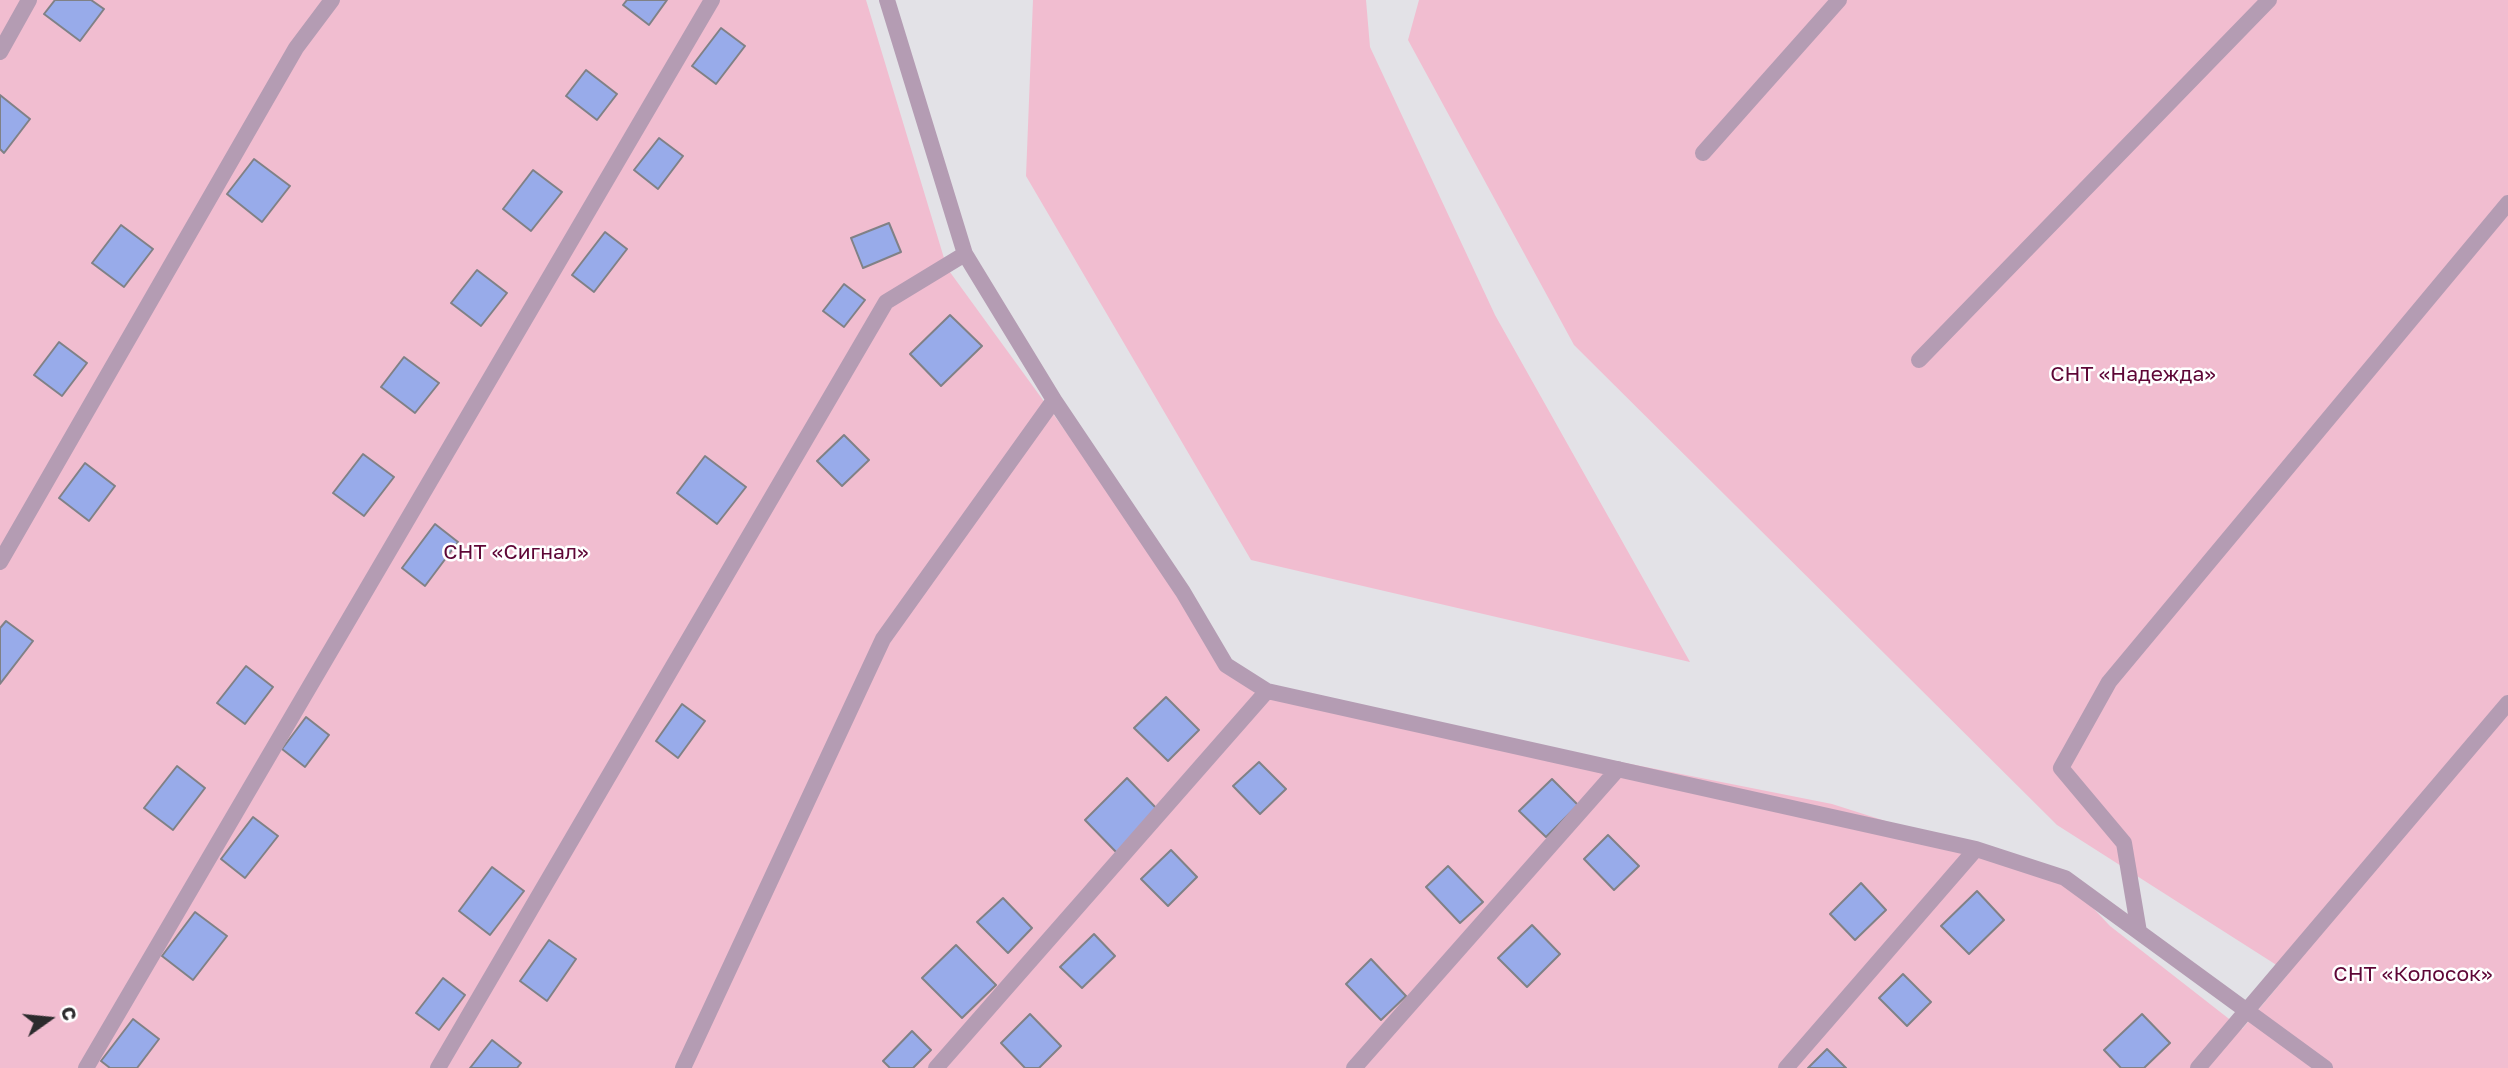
<!DOCTYPE html>
<meta charset="utf-8">
<style>
body{margin:0}
#map{position:relative;width:2508px;height:1068px;overflow:hidden;background:#e3e2e7;font-family:"Golos Text",sans-serif}
canvas{display:block}
.north{position:absolute;left:14px;top:984px;width:70px;height:70px;-webkit-text-stroke:5px #fff;paint-order:stroke;rotate:75deg;font-size:19px;font-weight:700;line-height:28px;text-align:center;color:#2c2b2d}
.north::after{content:'';display:block;margin:auto;width:24px;height:32px;background:#2c2b2d;clip-path:polygon(50% 0,100% 100%,50% 72%,0 100%)}
</style>
<div id="map">
<canvas width="2508" height="1068"></canvas>
<div class="north">С</div>
</div>
<script>
const ctx = document.querySelector('canvas').getContext('2d');
ctx.lineJoin = 'round';
function fillPath(path, color) { ctx.fillStyle = color; ctx.fill(path, 'evenodd'); }
function trace(path, color, width, dash) { ctx.strokeStyle = color; ctx.lineWidth = width; ctx.lineCap = dash ? 'butt' : 'round'; ctx.setLineDash(dash || []); ctx.stroke(path); }
function drawText(font, color, halo, rows, align = 'center') {
  ctx.font = font + ' "Golos Text",sans-serif'; ctx.lineWidth = 5; ctx.setLineDash([]); ctx.textBaseline = 'middle'; ctx.strokeStyle = halo; ctx.fillStyle = color; for (const [text, x, y, turn = 0] of rows) {
    ctx.save(); ctx.translate(x, y); ctx.rotate((+turn || 0) * Math.PI / 180); ctx.textAlign = isNaN(turn) ? turn : align; if (halo) ctx.strokeText(text, 0, 0); ctx.fillText(text, 0, 0); ctx.restore();
  }
}
fillPath(new Path2D(`
 M0,0H866L947,268L1253,689L1832,804L2065,878L2110,926L2242,1029L2289,973L2057,825L1574,345L1408,40L1419,0H2508V1068H0Z
 M1033,0H1366L1370,47L1495,315L1690,662L1251,560L1026,176Z`), '#f1bdd0');
const building = new Path2D(`
 M55,0H91L104,9L80,41L44,14Z
 M627,0H667L649,25L623,5Z
 M721,28L745,46L716,84L692,66Z
 M586,70L617,94L597,120L566,96Z
 M0,95L30,119L4,153L0,149Z
 M659,138L683,156L658,189L634,170Z
 M254,159L290,186L262,222L227,194Z
 M533,170L562,192L531,231L503,209Z
 M889,223L901,252L863,268L851,238Z
 M121,225L153,249L124,287L92,263Z
 M605,232L627,249L594,292L572,275Z
 M477,270L507,293L481,326L451,303Z
 M844,284L865,300L844,327L823,311Z
 M950,315L982,346L941,386L910,354Z
 M59,342L87,363L62,396L34,375Z
 M404,357L439,383L415,413L381,387Z
 M844,435L869,460L842,486L817,461Z
 M363,454L394,477L364,516L333,493Z
 M705,456L746,487L717,524L677,493Z
 M85,463L115,486L89,521L59,498Z
 M435,524L458,542L425,586L402,568Z
 M6,621L33,641L0,684V628Z
 M246,666L273,687L245,724L217,703Z
 M1166,697L1199,730L1168,761L1134,728Z
 M682,704L705,721L678,758L656,741Z
 M306,717L329,735L305,767L282,749Z
 M1259,762L1286,789L1260,814L1233,786Z
 M177,766L205,788L173,830L144,808Z
 M1127,778L1159,811L1117,853L1085,820Z
 M1552,779L1578,805L1546,837L1519,811Z
 M253,817L278,836L245,878L221,859Z
 M1608,835L1639,866L1614,890L1584,859Z
 M1171,850L1197,877L1168,906L1141,879Z
 M1448,866L1483,902L1460,923L1426,887Z
 M492,867L524,891L490,935L459,911Z
 M1861,883L1886,910L1855,940L1830,914Z
 M1977,891L2004,920L1969,954L1941,926Z
 M1003,898L1032,928L1008,953L977,922Z
 M195,912L227,936L193,980L162,956Z
 M1532,925L1560,954L1527,987L1498,958Z
 M1094,934L1115,956L1082,988L1060,967Z
 M549,940L576,959L547,1001L520,981Z
 M956,945L996,985L962,1018L922,978Z
 M1371,959L1406,996L1381,1020L1346,984Z
 M1903,974L1931,1002L1907,1026L1879,998Z
 M443,978L465,995L439,1030L416,1013Z
 M1030,1014L1061,1046L1039,1068H1025L1001,1043Z
 M2142,1014L2170,1043L2144,1068H2121L2104,1050Z
 M133,1019L159,1039L137,1068H110L101,1061Z
 M912,1031L931,1050L913,1068H890L883,1061Z
 M492,1040L521,1063L517,1068H470Z
 M1827,1049L1846,1068H1808Z`);
fillPath(building, '#98abea');
trace(building, '#808186', 2);
trace(new Path2D(`
 M887,0L965,254L1054,400
 M0,52L29,0
 M1703,153L1839,0
 M1919,360L2269,0
 M0,562L296,48L332,0
 M2139,932L2124,843L2061,768L2109,682L2508,203
 M86,1068L712,0
 M438,1068L886,302L965,254
 M683,1068L883,639L1054,400L1183,592L1226,665L1267,691L1976,849L2065,878L2325,1068
 M936,1068L1267,691
 M1354,1068L1618,769
 M1786,1068L1976,849
 M2198,1068L2508,703`), '#b49cb3', 16);
drawText('21px', '#5e0636', '#fff', [
 ["СНТ «Надежда»",2133,374],
 ["СНТ «Сигнал»",516,552],
 ["СНТ «Колосок»",2413,974]
]);
</script>
